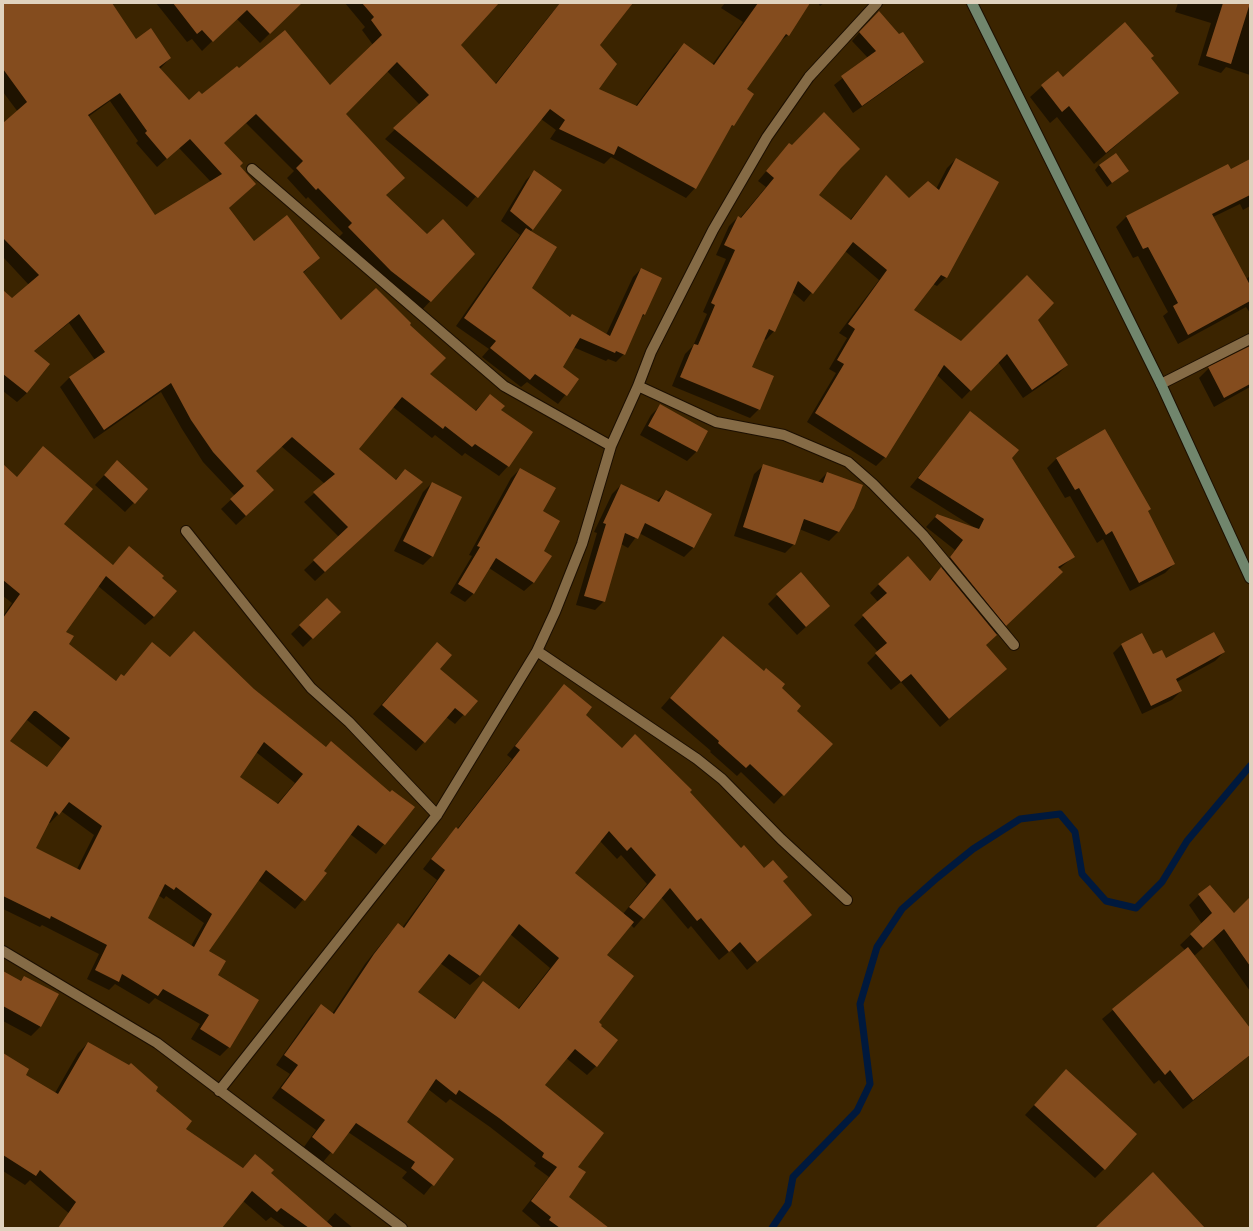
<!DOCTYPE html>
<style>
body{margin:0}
#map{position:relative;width:1253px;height:1231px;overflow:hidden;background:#3b2400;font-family:"Varela Round",sans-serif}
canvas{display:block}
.frame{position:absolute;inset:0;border:4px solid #e0d2be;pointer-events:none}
</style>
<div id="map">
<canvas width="1253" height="1231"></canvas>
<div class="frame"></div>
</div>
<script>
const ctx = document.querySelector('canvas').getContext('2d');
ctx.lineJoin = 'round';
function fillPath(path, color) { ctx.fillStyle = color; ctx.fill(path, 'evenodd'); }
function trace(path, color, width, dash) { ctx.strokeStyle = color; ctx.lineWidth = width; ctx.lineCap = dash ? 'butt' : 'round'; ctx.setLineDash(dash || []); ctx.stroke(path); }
fillPath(new Path2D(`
 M3,3H111L44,81L170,58L160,69L189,102L202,95L239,70L330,87L373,45L362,30L365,27L345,3H498L460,45L495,84L550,15L559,5L563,3H624L599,45L598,89L635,107L674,54L684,45L712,65L743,22L721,8L725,3H807L788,35L777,44L745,90L733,125L728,130L695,188L686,198L611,157L604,164L550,139L556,130L541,119L467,207L385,139L420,105L387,71L345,114L385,195L427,236L474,254L421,311L339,237L343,233L308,197L306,199L287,178L294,171L246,123L223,143L239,166L245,193L228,209L254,243L319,258L303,273L341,321L409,325L428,374L475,411L490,395L500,410L531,432L508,466L499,476L465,453L462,456L435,435L432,438L393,407L358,449L395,480L405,470L412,492L315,581L304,570L339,537L304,502L325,484L281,446L255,471L263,500L236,525L221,509L235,496L203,462L182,429L161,392L94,439L60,387L69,378L95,360L69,323L33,352L27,393L17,402L3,391V291L12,299L29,285L3,257V124L18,112L3,92ZM110,101L138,141L136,143L157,167L179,148L211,182L155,216L88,117Z
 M156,3H301L260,43L236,18L202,51L192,39L187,42Z
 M818,3H824L820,6Z
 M1178,3H1250V75L1226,67L1221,73L1198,65L1211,23L1175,12Z
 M870,20L922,62L914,70L853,113L834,85L868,58L852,41Z
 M1150,59L1178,93L1094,164L1057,117L1050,123L1030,97L1058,72L1063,78Z
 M789,144L840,167L818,195L850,220L886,176L909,199L936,189L947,168L956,159L946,277L937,286L933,284L912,310L961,342L1036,320L1067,365L1058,374L1023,398L998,362L962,399L937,375L885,457L876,466L807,422L836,373L829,369L847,338L839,333L879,280L845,251L804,302L792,292L774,331L766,340L764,339L751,368L759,409L750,418L672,386L685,354L693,346L707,314L703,312L726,259L716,255L729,226L738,217L740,218L766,187L758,181Z
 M1250,160V206L1243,210L1240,204L1213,217L1246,279L1250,276V313L1246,307L1178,344L1163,316L1168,312L1138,256L1133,258L1116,227L1126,217L1228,166L1231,171Z
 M1099,165L1127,171L1107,187L1095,170Z
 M535,171L533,229L531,231V288L569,317L572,315L606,335L633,277L641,269L644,315L639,320L624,354L616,362L608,359L606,361L573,347L561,367L578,379L558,404L527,382L521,387L512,380L482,357L489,349L456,326L520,235L501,221L526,180Z
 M1250,346V387L1214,407L1199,378L1209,368Z
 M660,406L706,431L696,452L687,461L640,435L651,415Z
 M970,413L1011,458L1073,557L1059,569L1053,580L985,645L996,678L940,727L901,682L891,690L867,663L878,652L854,625L878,602L870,593L879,584L929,581L942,568L955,550L926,527L937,515L975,528L910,487Z
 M1105,430L1174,564L1165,573L1130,591L1103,539L1097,543L1070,496L1065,498L1047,468L1056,459Z
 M764,465L818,482L827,473L838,532L829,541L799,529L794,544L785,553L734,536L754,474Z
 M3,466L62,524L112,566L129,548L161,578L154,617L145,625L98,586L64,632L68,644L115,682L121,675L123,677L152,643L170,658L253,689L326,748L390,793L413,808L376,854L350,834L323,871L326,873L295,909L258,880L208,951L217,975L229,1047L220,1056L191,1039L200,1024L155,998L149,1004L115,984L109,990L87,979L99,954L42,925L40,927L3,909V616L12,603L3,596ZM27,720L62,748L46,768L9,741ZM256,752L295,783L277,804L239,777ZM61,811L94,835L77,869L35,849L48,822L50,823ZM158,895L164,899L166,896L204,923L191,946L146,919Z
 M520,469L541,512L543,552L551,557L533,583L524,591L489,568L473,594L465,602L450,593L472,556L469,555L511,478Z
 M108,471L147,489L125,512L95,485Z
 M432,483V556L423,565L394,551L423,492Z
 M621,485L656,502L666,491L711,514L693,548L684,557L639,533L628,548L621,544L604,601L595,610L576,605L597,533L594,532L612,494Z
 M777,595L829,606L797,635L768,604Z
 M327,599L339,612L303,647L291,634Z
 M723,637L780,688L796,711L831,744L774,804L741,772L737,776L710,752L711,751L661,708Z
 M437,643L439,669L476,701L455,724L446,717L416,751L373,714Z
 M1122,644L1166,660L1224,652L1215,661L1177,682L1181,691L1172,700L1142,714L1113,653Z
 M564,686L585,715L622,749L688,792L741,850L764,869L782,882L810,915L747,970L731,950L719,960L691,926L688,929L661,897L634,928L631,925L606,955L598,1022L596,1066L587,1075L566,1058L544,1086L576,1167L567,1198L597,1228H542L522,1211L549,1177L534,1166L536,1163L490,1127L450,1099L446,1103L428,1089L406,1123L453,1159L424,1195L402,1178L407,1172L348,1132L323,1162L304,1147L316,1130L272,1098L290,1074L276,1065L311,1015L321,1006L332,1014L365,964L389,934L399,925L402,928L437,880L423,869L447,838L457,829L512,759L507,755ZM600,841L617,859L621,855L647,884L623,914L573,874ZM510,934L550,968L518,1009L483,982L454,1019L417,992L440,963L470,985L480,976Z
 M1199,895L1233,914L1250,898V991L1213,939L1194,956L1250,1030V1055L1183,1109L1159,1080L1154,1084L1102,1019L1185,950L1180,945L1202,924L1189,905Z
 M3,972L20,981L24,977L57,995L40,1027L31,1036L3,1021Z
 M88,1043L154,1091L184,1129L243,1168L255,1155L270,1173L326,1223L335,1213L353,1228H286L271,1217L266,1221L243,1201L221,1228H86L30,1180L25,1185L3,1171V1054L24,1075L55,1093L78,1053Z
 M1057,1080L1104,1169L1095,1178L1025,1115Z`), '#0007');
trace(new Path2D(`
 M772,1228L788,1204L793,1177L857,1111L870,1084L860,1004L877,947L902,909L937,878L973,849L1020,819L1060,814L1075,832L1082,874L1106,901L1136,908L1162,882L1187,841L1250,766`), '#00193d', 7);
fillPath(new Path2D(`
 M3,3H112L136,39L151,28L171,58L159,67L189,100L199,91L202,94L237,66L239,68L285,30L330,85L382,35L371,20L374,17L362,3H499L461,45L496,84L560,3H633L600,45L617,64L599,89L637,106L684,43L714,65L758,3H810L789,36L786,34L747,89L754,94L734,126L732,125L696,189L618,146L614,155L559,129L565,120L550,109L478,198L393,128L429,95L397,62L346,114L405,178L386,195L427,234L443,219L475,254L431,302L391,271L348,227L352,223L318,188L316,190L296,168L303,161L256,114L224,143L243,163L240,166L256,184L229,208L254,241L287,215L320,258L303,272L341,320L376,288L411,323L410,325L446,358L430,374L476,411L490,394L505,406L501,410L533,432L509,467L475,444L472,447L445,426L443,429L402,397L359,449L396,480L405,469L423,482L325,572L313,560L348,527L313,492L335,474L292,437L256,471L274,490L246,516L230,499L244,486L213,452L191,420L171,383L104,430L69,377L105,352L79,314L34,351L50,364L27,393L3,374V290L12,298L39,275L3,238V123L27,102L3,69ZM120,93L147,131L145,133L167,159L190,139L222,174L155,215L88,115Z
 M173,3H302L270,34L247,10L213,42L202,30L197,34Z
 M1223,3H1250L1231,64L1206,56Z
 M879,11L899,34L903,32L924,62L862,106L841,76L876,51L859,32Z
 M1125,22L1154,56L1151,58L1179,93L1106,153L1069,106L1062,112L1041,85L1058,71L1063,77Z
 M824,112L860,149L841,168L819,195L851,220L886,175L909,198L928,181L939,190L956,158L999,182L947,278L941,275L914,310L961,341L1027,275L1054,303L1038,320L1068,365L1032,390L1007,354L971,391L944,365L886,458L815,413L844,364L837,360L855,329L848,324L887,270L853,242L813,294L798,281L775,332L769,329L752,367L774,376L760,410L680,377L694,344L698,345L715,305L711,303L735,250L724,245L738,216L741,218L774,178L766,171L789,143L792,145Z
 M1116,153L1129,171L1112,183L1099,165Z
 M1250,159V195L1212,214L1250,285V301L1188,335L1173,306L1178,303L1148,247L1143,249L1126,216L1228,164L1231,169Z
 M534,170L562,190L533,230L510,211Z
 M526,228L557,247L532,288L570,317L572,314L610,336L641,268L662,278L645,315L643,314L625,355L616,351L615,353L580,338L563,367L579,379L567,396L535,374L530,380L490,348L496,341L464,318Z
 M1250,346V384L1224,398L1208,367Z
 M660,404L708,431L697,452L648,426Z
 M970,411L1019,450L1012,458L1075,557L1058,567L1063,572L1006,626L950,557L963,540L935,517L937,514L979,529L984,519L918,478Z
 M1105,429L1151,509L1148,511L1175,564L1139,583L1112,531L1106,535L1079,488L1075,490L1056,458Z
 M43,446L93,489L64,524L113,565L129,546L164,576L162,578L177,591L154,617L106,576L66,632L74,636L69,644L116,681L121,674L124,676L152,642L170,657L194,631L254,689L326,747L331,741L390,792L392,790L415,807L385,845L358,825L324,871L327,873L305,901L266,870L209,951L226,961L218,975L259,1000L230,1048L200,1029L209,1015L163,989L158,996L122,974L119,982L95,970L107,945L51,916L50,919L3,896V618L20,594L3,580V464L17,477ZM34,711H36L70,738L47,767L10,741ZM264,742L303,774L278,804L240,777ZM69,802L102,826L80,870L36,848L55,811L59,815ZM165,884L174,890L176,887L212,914L194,947L148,918Z
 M117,460L148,489L135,504L104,475Z
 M763,464L823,483L827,472L863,485L854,508L839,532L804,519L795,545L743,527Z
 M520,468L556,488L543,511L560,521L544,551L552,556L534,583L496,558L474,594L458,584L480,547L477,546Z
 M432,482L462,497L433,557L403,541Z
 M621,484L659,502L666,490L712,514L694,548L645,523L638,539L625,533L605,602L584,596L606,524L603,523Z
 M908,556L930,581L941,567L997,635L986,645L1007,669L949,719L911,674L901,682L875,653L887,643L862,615L887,593L878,584Z
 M801,572L830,606L806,627L776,594Z
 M327,598L341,612L313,639L299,625Z
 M1214,632L1225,652L1176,679L1182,691L1151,706L1121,644L1142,633L1153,654L1162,650L1166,658Z
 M723,636L764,671L766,668L785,684L782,688L801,706L797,711L833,744L784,796L750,764L746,768L718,743L719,741L670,698Z
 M437,642L452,655L440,669L478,701L465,716L455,708L425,743L382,705Z
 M564,684L592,707L586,715L622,748L635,734L692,790L690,792L741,848L744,845L764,868L773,860L788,877L783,881L812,915L757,962L740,942L729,952L701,918L697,921L670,888L644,919L629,907L656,875L631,847L627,851L609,831L575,873L634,922L607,955L634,976L599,1022L602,1025L601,1026L618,1040L597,1067L575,1049L545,1085L604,1133L578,1167L586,1172L569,1197L609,1228H560L549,1220L551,1217L531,1201L557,1167L542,1157L544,1153L499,1118L459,1090L456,1095L436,1079L407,1122L454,1159L434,1186L411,1168L415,1162L356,1123L333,1154L312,1137L325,1120L281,1088L298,1065L284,1055L321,1004L334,1014L374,954L398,923L404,928L445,870L431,859L456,827L458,829L520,750L515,746ZM519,924L559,958L519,1009L483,981L455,1019L418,992L449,954L480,976Z
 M1210,885L1234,913L1250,897V966L1224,929L1203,948L1190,934L1212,913L1198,894Z
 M1188,947L1250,1028V1055L1193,1100L1170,1070L1165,1075L1112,1009Z
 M3,971L21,981L24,976L59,994L41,1027L3,1006Z
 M88,1042L129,1065L131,1063L158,1087L156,1091L192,1121L186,1129L243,1168L255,1154L274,1170L271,1173L334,1228H309L281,1208L277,1212L252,1191L222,1228H58L76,1202L40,1170L36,1176L3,1155V1053L29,1069L26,1075L58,1094Z
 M1066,1069L1137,1134L1105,1170L1034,1105Z
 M1153,1172L1205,1228H1095Z`), '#844c1e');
const street = new Path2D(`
 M252,169L504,386L611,446
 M1161,384L1250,339
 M638,386L716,422L784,435L848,462L873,484L923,535L1014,645
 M186,531L311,688L349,722L437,815
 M537,651L697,759L722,779L781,839L847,900
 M3,951L157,1043L402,1228
 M219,1091L437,815L537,651L555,612L582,544L611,446L638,386L651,352L713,230L767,137L809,77L877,3`);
const secondary = new Path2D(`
 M972,3L1161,384L1250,578`);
trace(street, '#1c0f00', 12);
trace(secondary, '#1c0f00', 12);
trace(street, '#856b46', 10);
trace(secondary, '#71866d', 10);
</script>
